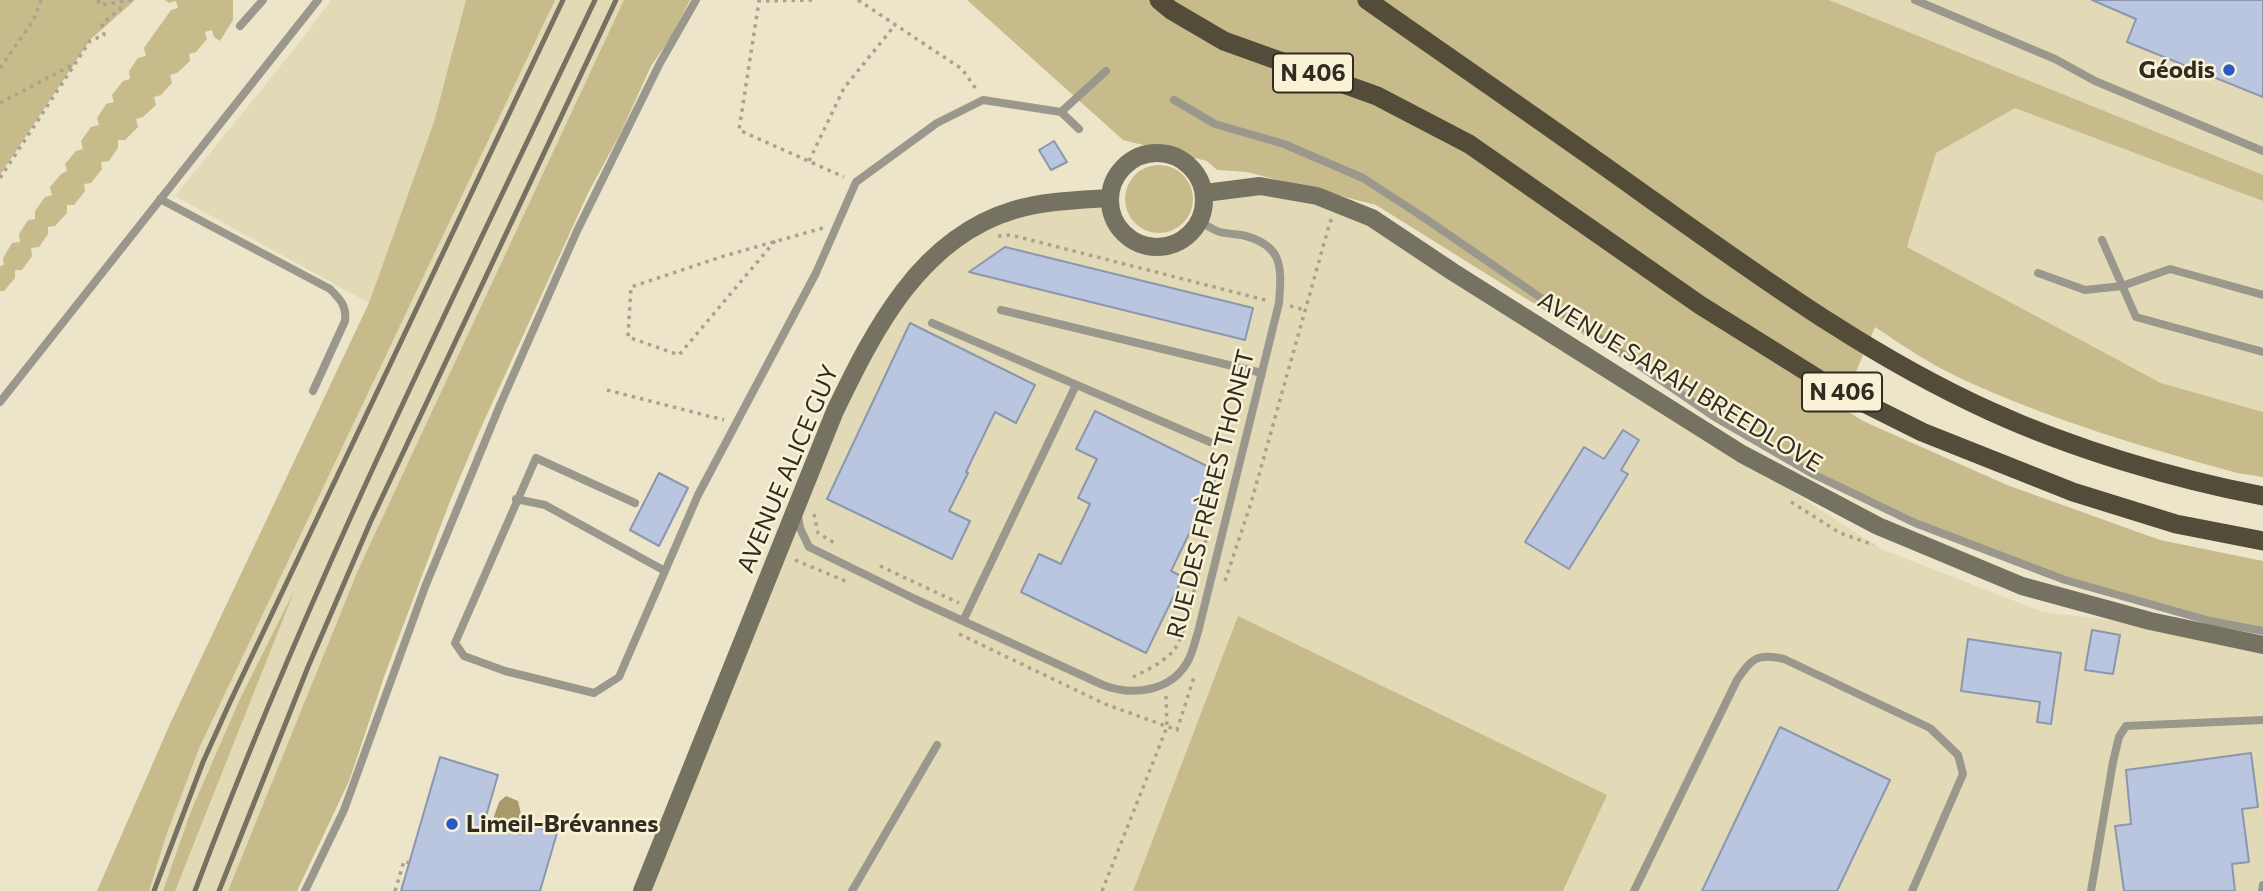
<!DOCTYPE html>
<meta charset="utf-8">
<style>
body{margin:0}
canvas{display:block;background:#ece5ca}
</style>
<canvas width="2263" height="891"></canvas>
<script>
const ctx = document.querySelector('canvas').getContext('2d');
ctx.lineJoin = 'round';
function fillPath(path, color) { ctx.fillStyle = color; ctx.fill(path, 'evenodd'); }
function trace(path, color, width, dash) { ctx.strokeStyle = color; ctx.lineWidth = width; ctx.lineCap = dash ? 'butt' : 'round'; ctx.setLineDash(dash || []); ctx.stroke(path); }
function drawText(font, color, halo, rows, align = 'center') {
  ctx.font = font + ' Commissioner,sans-serif'; ctx.lineWidth = 5; ctx.setLineDash([]); ctx.textBaseline = 'middle'; ctx.strokeStyle = halo; ctx.fillStyle = color; for (const [text, x, y, turn = 0] of rows) {
    ctx.save(); ctx.translate(x, y); ctx.rotate((+turn || 0) * Math.PI / 180); ctx.textAlign = isNaN(turn) ? turn : align; if (halo) ctx.strokeText(text, 0, 0); ctx.fillText(text, 0, 0); ctx.restore();
  }
}
fillPath(new Path2D(`
 M331,0H690L671,37L651,66L621,132L588,193L479,432L450,501L385,674L349,781L297,891H99L235,587L369,303L175,196L300,42Z
 M1801,0H2263V412L2161,383L1907,248L1961,69Z
 M1205,193L1317,196L1453,272L1881,549L2043,612L2263,638V891H1563L1606,795L1238,616L1133,891H642L835,411L898,296L949,245L1014,210L1094,199L1149,247L1187,237Z`), '#e2d9b6');
fillPath(new Path2D(`
 M0,0H135L90,40L0,175Z
 M165,0H233V20L220,41L214,37L212,30L205,32L207,39L196,52L189,54L190,61L177,73L170,75L172,83L161,95L154,97L156,105L143,117L136,119L138,127L125,140H118V148L109,161L101,162L102,169L91,183L84,184L85,191L74,205H67V213L55,226L48,227V234L39,247L31,248L32,256L22,270H15V278L4,291H0V266L4,265L3,258L12,243L20,242L19,234L28,220L35,219V211L45,197L52,195L50,187L61,174L67,171L65,164L76,151L83,149L81,141L91,127L99,125L97,118L106,104L114,102L112,95L123,81L130,79L129,71L138,58L146,56L144,48L171,10L178,8L176,1L169,3Z
 M466,0H555L200,746L167,833L149,891H97L170,724L369,303L434,122Z
 M624,0H690L671,37L651,66L621,132L588,193L479,432L450,501L385,674L349,781L297,891H228L359,568Z
 M967,0H1829L2263,175V201L2015,108L1936,153L1907,247L2161,383L2263,412V477L2237,473C2143,447 2051,420 1962,379C1932,365 1903,346 1875,327L1841,407L1863,421L2007,485L2160,540L2263,561V631L2065,580L1915,523L1813,474L1719,419L1376,205L1247,172L1217,170L1207,161L1123,140Z
 M1125 199a34 34 0 1 1 68 0a34 34 0 1 1-68 0Z
 M295,589L175,891H163L191,811L240,699Z
 M1238,616L1607,795L1563,891H1133Z`), '#c7bb8b');
fillPath(new Path2D(`
 M506,796L518,801L521,814L515,832L491,825L499,802Z`), '#a89b69');
const building = new Path2D(`
 M2092,0H2263V97L2127,42L2136,19Z
 M1054,141L1067,162L1051,170L1039,150Z
 M1005,247L1253,308L1245,340L969,272Z
 M910,323L1035,385L1016,423L995,412L966,472L968,473L949,511L970,521L952,559L827,499Z
 M1095,411L1219,472L1171,571L1183,577L1146,653L1021,592L1039,554L1061,564L1090,504L1078,498L1097,459L1076,449Z
 M1623,430L1639,440L1621,470L1628,474L1569,569L1525,542L1584,447L1604,459Z
 M659,473L688,488L659,546L630,530Z
 M2092,630L2120,635L2113,674L2085,670Z
 M1968,639L2061,653L2051,724L2037,722L2040,702L1961,691Z
 M1780,727L1890,780L1837,891H1702Z
 M2251,753L2258,807L2242,809L2249,862L2232,864L2235,891H2124L2115,826L2131,824L2126,770Z
 M440,757L498,775L484,823L522,834L524,824L557,833L540,891H401Z`);
fillPath(building, '#bac6df');
trace(building, '#8b97ae', 2);
trace(new Path2D(`
 M98,0L100,5L132,0
 M812,0L759,1L739,130L844,177
 M858,0L962,69L976,89
 M0,68L33,21L41,0
 M0,103L72,65
 M809,161L844,88L895,25
 M0,178L90,41L104,35L102,24L120,9L119,3
 M998,236L1011,235L1269,301
 M775,241L679,355L628,337L631,287L724,256L823,228
 M1290,306L1305,310
 M607,390L724,420
 M1791,502L1840,533L1874,545
 M814,514L818,533L836,544
 M795,560L850,583
 M880,566L959,603
 M1225,581L1251,503L1330,222L1332,219
 M959,634L1105,704L1177,730L1195,674
 M1133,677C1147,670 1164,662 1174,650C1185,638 1201,561 1206,540
 M395,891L404,861L409,863
 M1102,891L1167,727L1166,696`), '#a8a38e', 3.5, [3.5, 5]);
trace(new Path2D(`
 M1915,0L2055,59L2095,81L2263,151
 M240,26L263,0
 M1174,100L1215,124L1284,144L1363,178L1423,217L1713,416L1813,474L1915,523L2065,580L2210,621L2263,631
 M1061,112L1079,129
 M160,199L330,289C340,299 347,306 345,321L313,391
 M2102,240L2136,317L2263,352
 M2038,273L2085,290L2122,286L2170,269L2263,295
 M1001,310L1262,373
 M932,323L1210,442
 M0,402L318,0
 M516,499L545,505L665,571
 M635,503L536,458L455,643L464,656L505,671L594,693L619,677L698,495L816,273L856,182L937,123L983,100L1061,112L1106,71
 M798,516L800,528L809,547L915,599L1103,685C1134,697 1173,691 1189,659C1193,651 1195,641 1198,632L1279,303C1282,266 1283,245 1242,235C1235,234 1227,234 1220,232C1213,230 1206,225 1200,221
 M963,621L1076,385
 M305,891L344,810L425,587L500,405L577,231L660,63L696,0
 M852,891L937,745
 M1634,891L1737,680C1752,658 1757,653 1784,659L1930,728L1958,755L1963,774L1912,891
 M2091,891L2113,762L2119,737L2126,726L2263,720
 M2262,891L2263,885`), '#9a978c', 8);
trace(new Path2D(`
 M1110 200a47 47 0 1 1 94 0a47 47 0 1 1-94 0Z
 M1205,193L1260,186L1317,196L1372,218L1453,272L1742,454L1878,526L2022,586L2150,621L2263,645
 M642,891L835,411C874,330 920,238 1014,210C1044,201 1078,200 1109,198`), '#767261', 18);
trace(new Path2D(`
 M1159,0L1171,10L1224,41L1377,96L1469,144L1700,305L1828,385L1922,432L2073,492L2176,524L2263,541
 M1367,0C1461,66 1556,131 1649,198C1758,275 1868,356 1990,411C2073,449 2174,479 2263,496`), '#524c38', 19);
trace(new Path2D(`
 M154,891L203,762L231,700L563,0
 M195,891C309,586 455,294 595,0
 M219,891L308,667L370,523L616,0`), '#767161', 5);
for (const [x, y, r, color] of [
 [2229,70,7,"#2a58c6"],
 [452,824,7,"#2a58c6"]
]) { const dot = new Path2D(); dot.arc(x, y, r, 0, 2 * Math.PI); ctx.fillStyle = color; ctx.fill(dot); trace(dot, '#f9f2d7', 2.5); }
for (const [x, y, w] of [
 [1313,73,80],
 [1842,392,80]
]) { const box = new Path2D(); box.roundRect(x - w / 2, y - 19.5, w, 39, 5); ctx.fillStyle = '#f9f2d7'; ctx.fill(box); trace(box, '#2f2c22', 2); }
drawText('bold 23px', '#2f2c22', null, [
 ["N 406",1313,73],
 ["N 406",1842,392]
]);
drawText('bold 24px', '#2f2c22', '#f9f2d7', [
 ["Géodis",2215,70],
 ["Limeil-Brévannes",466,824,"left"]
], 'right');
drawText('24px', '#2f2c22', '#f9f2d7', [
 ["AVENUE SARAH BREEDLOVE",1680,382,31],
 ["AVENUE ALICE GUY",788,469,-67],
 ["RUE DES FRÈRES THONET",1211,494,-76]
]);
</script>
